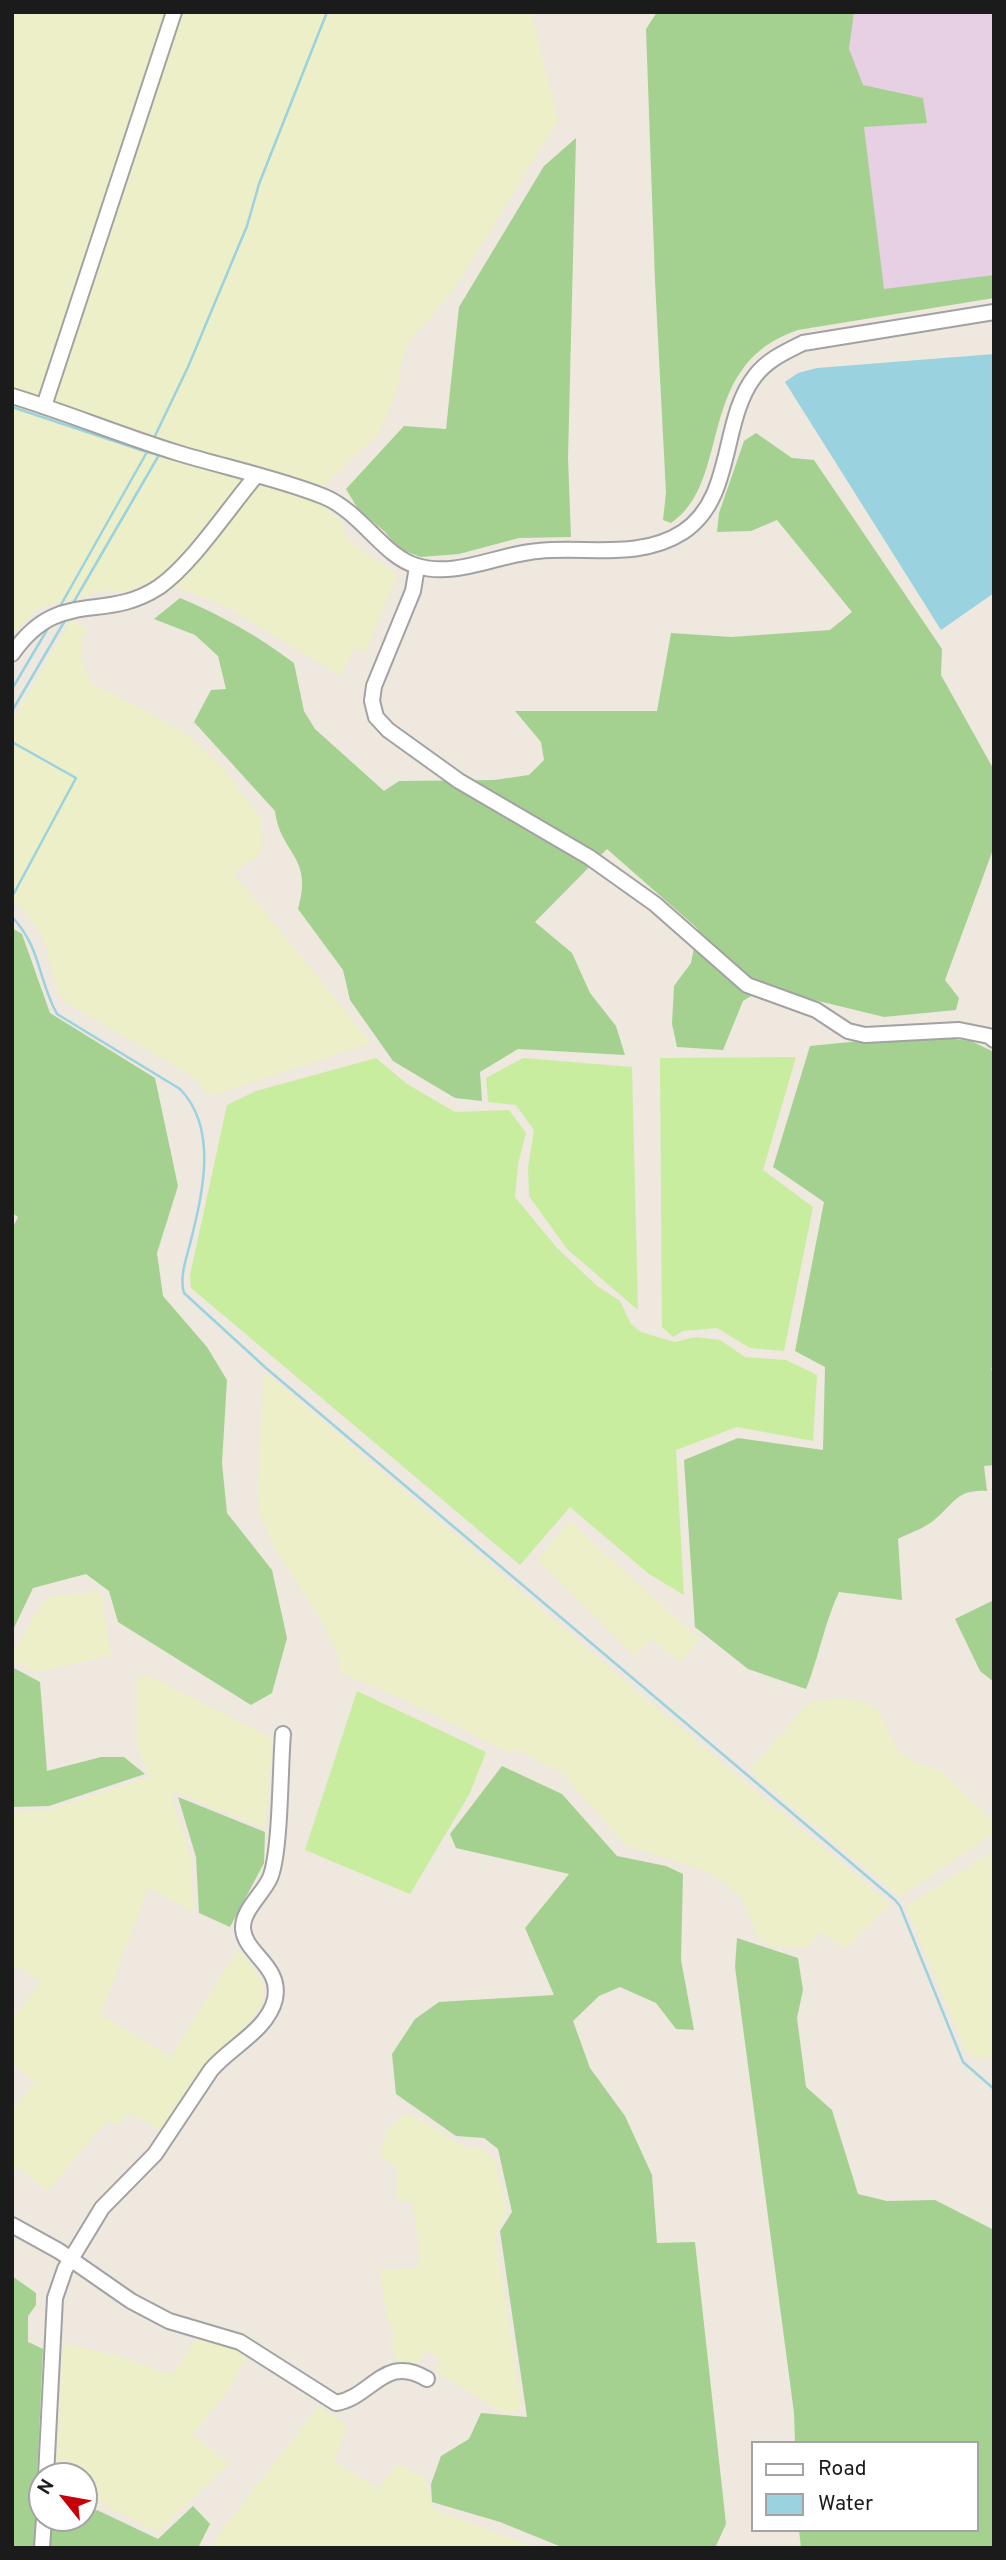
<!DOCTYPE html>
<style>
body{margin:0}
#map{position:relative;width:1006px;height:2560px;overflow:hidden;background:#eee8df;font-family:Overpass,sans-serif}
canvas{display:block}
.frame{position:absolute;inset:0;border:14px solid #1b1b1b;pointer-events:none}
.legend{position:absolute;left:751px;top:2441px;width:228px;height:91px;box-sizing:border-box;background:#fff;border:2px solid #a4a4a4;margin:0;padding:9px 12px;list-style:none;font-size:21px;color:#1b1b1b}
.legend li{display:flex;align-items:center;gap:14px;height:35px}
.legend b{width:35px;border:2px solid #a4a4a4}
.north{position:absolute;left:28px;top:2462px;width:70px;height:70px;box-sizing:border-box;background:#fff;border:2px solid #a4a4a4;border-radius:50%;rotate:301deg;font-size:19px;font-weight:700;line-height:28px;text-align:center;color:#1b1b1b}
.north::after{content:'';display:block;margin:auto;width:24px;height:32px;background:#c60006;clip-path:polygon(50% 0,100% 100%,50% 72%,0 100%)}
</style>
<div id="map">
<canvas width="1006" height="2560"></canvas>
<div class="frame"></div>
<ul class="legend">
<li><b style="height:9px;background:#fff"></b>Road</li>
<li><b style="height:19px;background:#9bd2e0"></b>Water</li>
</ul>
<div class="north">N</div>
</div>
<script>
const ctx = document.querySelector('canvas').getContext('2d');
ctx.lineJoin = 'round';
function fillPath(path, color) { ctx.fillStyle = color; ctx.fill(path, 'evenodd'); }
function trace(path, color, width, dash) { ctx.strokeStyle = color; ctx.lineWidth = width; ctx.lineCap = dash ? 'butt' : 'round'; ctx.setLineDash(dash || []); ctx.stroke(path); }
fillPath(new Path2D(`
 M728,12H994V286L775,325Z`), '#e8d0e4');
fillPath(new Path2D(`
 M12,12H531L558,120L453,291L406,345L396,392L379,433L323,486L328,510L339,519L349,541L397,575L365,653L354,648L341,676L223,605L175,587L146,583L125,592L107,590L47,605L36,610L12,635Z
 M71,619L87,628L81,640V657L90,682L186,733L223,768L262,820L261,852L234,874L371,1043L214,1095L206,1093L195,1078L65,1002L57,991L46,946L36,925L12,899V722Z
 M268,1374L646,1699L890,1904L846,1949L820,1931L807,1948L770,1946L758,1937L742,1899L725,1883L706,1871L625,1845L563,1774L515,1749L509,1753L407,1701L340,1672L339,1656L324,1625L273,1545L260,1513L258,1488L263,1377Z
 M569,1521L699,1639L680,1662L651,1639L635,1656L537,1560Z
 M101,1591L111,1656L34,1672L12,1661V1654L39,1608L49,1597Z
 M147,1675L273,1739L265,1828L175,1792L171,1796L191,1858L193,1912L148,1887L101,2015L171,2057L238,1949L263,1982L264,1995L261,2006L250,2022L214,2054L161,2131L131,2113L116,2125L109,2119L47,2191L18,2167L12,2172V2110L35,2083L12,2063V2020L41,1982L12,1965V1813L49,1810L150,1777L138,1749L137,1679Z
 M839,1698L867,1703L879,1712L898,1751L914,1762L941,1770L994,1822V1833L900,1897L749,1771L809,1703Z
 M994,1850V2058H975L966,2052L906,1907Z
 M404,2114L420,2119L464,2147H480L494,2158L507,2211L495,2234L521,2407L508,2415L435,2371L441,2360L426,2350L418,2363H395L392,2325L387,2319L380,2270L417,2268L420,2255L413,2202L397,2201V2168L379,2156L386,2132Z
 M199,2335L234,2346L247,2356L230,2388L193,2434L229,2464L158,2532L102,2504L84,2491V2476H64L56,2470L63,2344L112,2354L172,2375Z
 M319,2406L347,2425L334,2461L379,2489L397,2464L425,2478L433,2509L537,2548H213L217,2536Z`), '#edefc8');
fillPath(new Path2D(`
 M796,1057L763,1170L813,1207L784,1351L750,1348L717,1328L683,1331L673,1337L662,1327L660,1058Z
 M376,1058L407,1084L455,1112L509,1110L526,1133L518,1164L515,1197L557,1248L597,1286L620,1301L631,1324L641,1332L674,1342L696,1337L720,1340L745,1357L786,1360L817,1375L813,1441L737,1427L676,1450L684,1595L649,1574L570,1507L520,1565L191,1288L190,1275L227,1105L256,1091Z
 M523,1058L632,1067L638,1310L567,1249L529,1196L528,1168L534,1130L516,1105L488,1102L486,1078Z
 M357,1691L486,1752L470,1793L410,1894L305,1850Z`), '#c8ed9f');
fillPath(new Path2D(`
 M657,12H854L849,49L863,85L923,98L927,123L864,127L884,289L994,275V298L798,330C693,365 734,480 671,523L663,520L666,493L655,281L646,29Z
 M576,138L568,458L571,537L519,538L459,554L421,557L399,549L385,532L358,509L346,489L404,426L446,429L459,307L544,166Z
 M756,433L792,458L814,460L942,649L941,675L994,770V847L945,980L959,998L956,1010L884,1017L802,997L769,985L743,1001L723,1050L677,1047L672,1024L674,986L691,963L698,929L607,849L535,922L572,953L590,993L616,1026L625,1055L518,1049L480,1072L482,1101L455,1098L393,1061L350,1000L343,970L298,909C314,856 280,854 275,811L194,722L211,690L226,689L218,656L195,635L154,619L180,598C221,615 258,636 294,663L304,711L315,729L384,791L399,781L494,780L529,775L544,760L541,742L515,711H657L671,633L731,637L830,630L852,612L777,520L751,531L717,532L719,513L744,441Z
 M12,928L22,934L50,1013L155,1078L178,1186L157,1253L163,1296L207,1347L227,1380L222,1463L227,1513L272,1570L287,1638L272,1693L251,1705L118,1622L109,1591L86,1574L33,1588L12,1632V1229L18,1217L12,1213Z
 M921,1035L971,1041L994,1052V1366L991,1369L994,1372V1465L984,1466L987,1491C955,1489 954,1505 933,1521C923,1529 909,1533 898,1539L902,1600L839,1592C824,1624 819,1657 806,1689L748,1669L695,1627L684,1460L738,1438L823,1450L825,1367L795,1351L824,1202L773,1167L810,1046Z
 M994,1600V1682L980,1671L955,1619Z
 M12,1667L40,1682L47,1771L101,1757H124L145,1774L49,1806L12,1807Z
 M502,1766L562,1794L617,1856L666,1866L683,1874L681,1960L694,2030L676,2029L656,2003L620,1987L599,1996L573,2021L590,2068L625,2116L652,2175L657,2243L695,2242L726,2524L715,2548H564L500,2522L432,2502L431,2484L441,2456L469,2439L481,2413L527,2417L500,2231L512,2212L498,2149L484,2138L456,2136L396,2094L392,2054L415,2019L439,2002L554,1995L525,1928L569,1874L456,1848L450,1834Z
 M178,1797L265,1832L264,1863L230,1927L199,1913L196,1857Z
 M737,1938L798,1958L803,1990L797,2018L806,2087L832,2110L858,2194L887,2201L935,2200L994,2230V2548H801L799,2530H976V2443H795L794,2413L735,1967Z
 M12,2276L36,2293V2305L28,2316V2342L43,2349L35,2518H84V2513L97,2510L158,2539L193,2506L210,2524L198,2548H12Z`), '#a5d190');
fillPath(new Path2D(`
 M994,354V593L941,630L785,382L798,373L817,368Z`), '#9bd2e0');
trace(new Path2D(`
 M12,407L147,452L58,610
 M153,440L188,367L247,226L259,184L327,12
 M72,605L159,455L147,452L148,449
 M12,689L50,625
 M12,711L67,617
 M12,742L76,778L12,897
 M12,917C41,947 38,980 57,1014L180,1089C218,1128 203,1192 191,1240C187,1257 179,1276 184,1293L266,1368L895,1900L900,1906L963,2062L994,2089`), '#9bd2e0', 2.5);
const minor = new Path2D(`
 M12,396C68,413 122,436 178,453C224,467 281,479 325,497C362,513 384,557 417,566C456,578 499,554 538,551C586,546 640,560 683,532C735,498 720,421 755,376C767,360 785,352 803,343L994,312
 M44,406L174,12
 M417,567L413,591L374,686L372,701L376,717L388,730L459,781L589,857L655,904L747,985L816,1010L848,1031L865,1035L959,1030L989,1036L994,1040
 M12,654C59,586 103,624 159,587C192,564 228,509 255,477
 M12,2225L59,2251L131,2301L169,2321L240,2342L336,2403C372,2397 385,2353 427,2379
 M46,2476L55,2298L65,2269L102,2208L155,2154L211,2070C230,2047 268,2030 275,1999C282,1966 245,1954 243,1929C242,1910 263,1894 270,1878C281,1852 280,1766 283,1734
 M42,2548L44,2518`);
trace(minor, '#a2a2a2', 18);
trace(minor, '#fff', 14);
</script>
